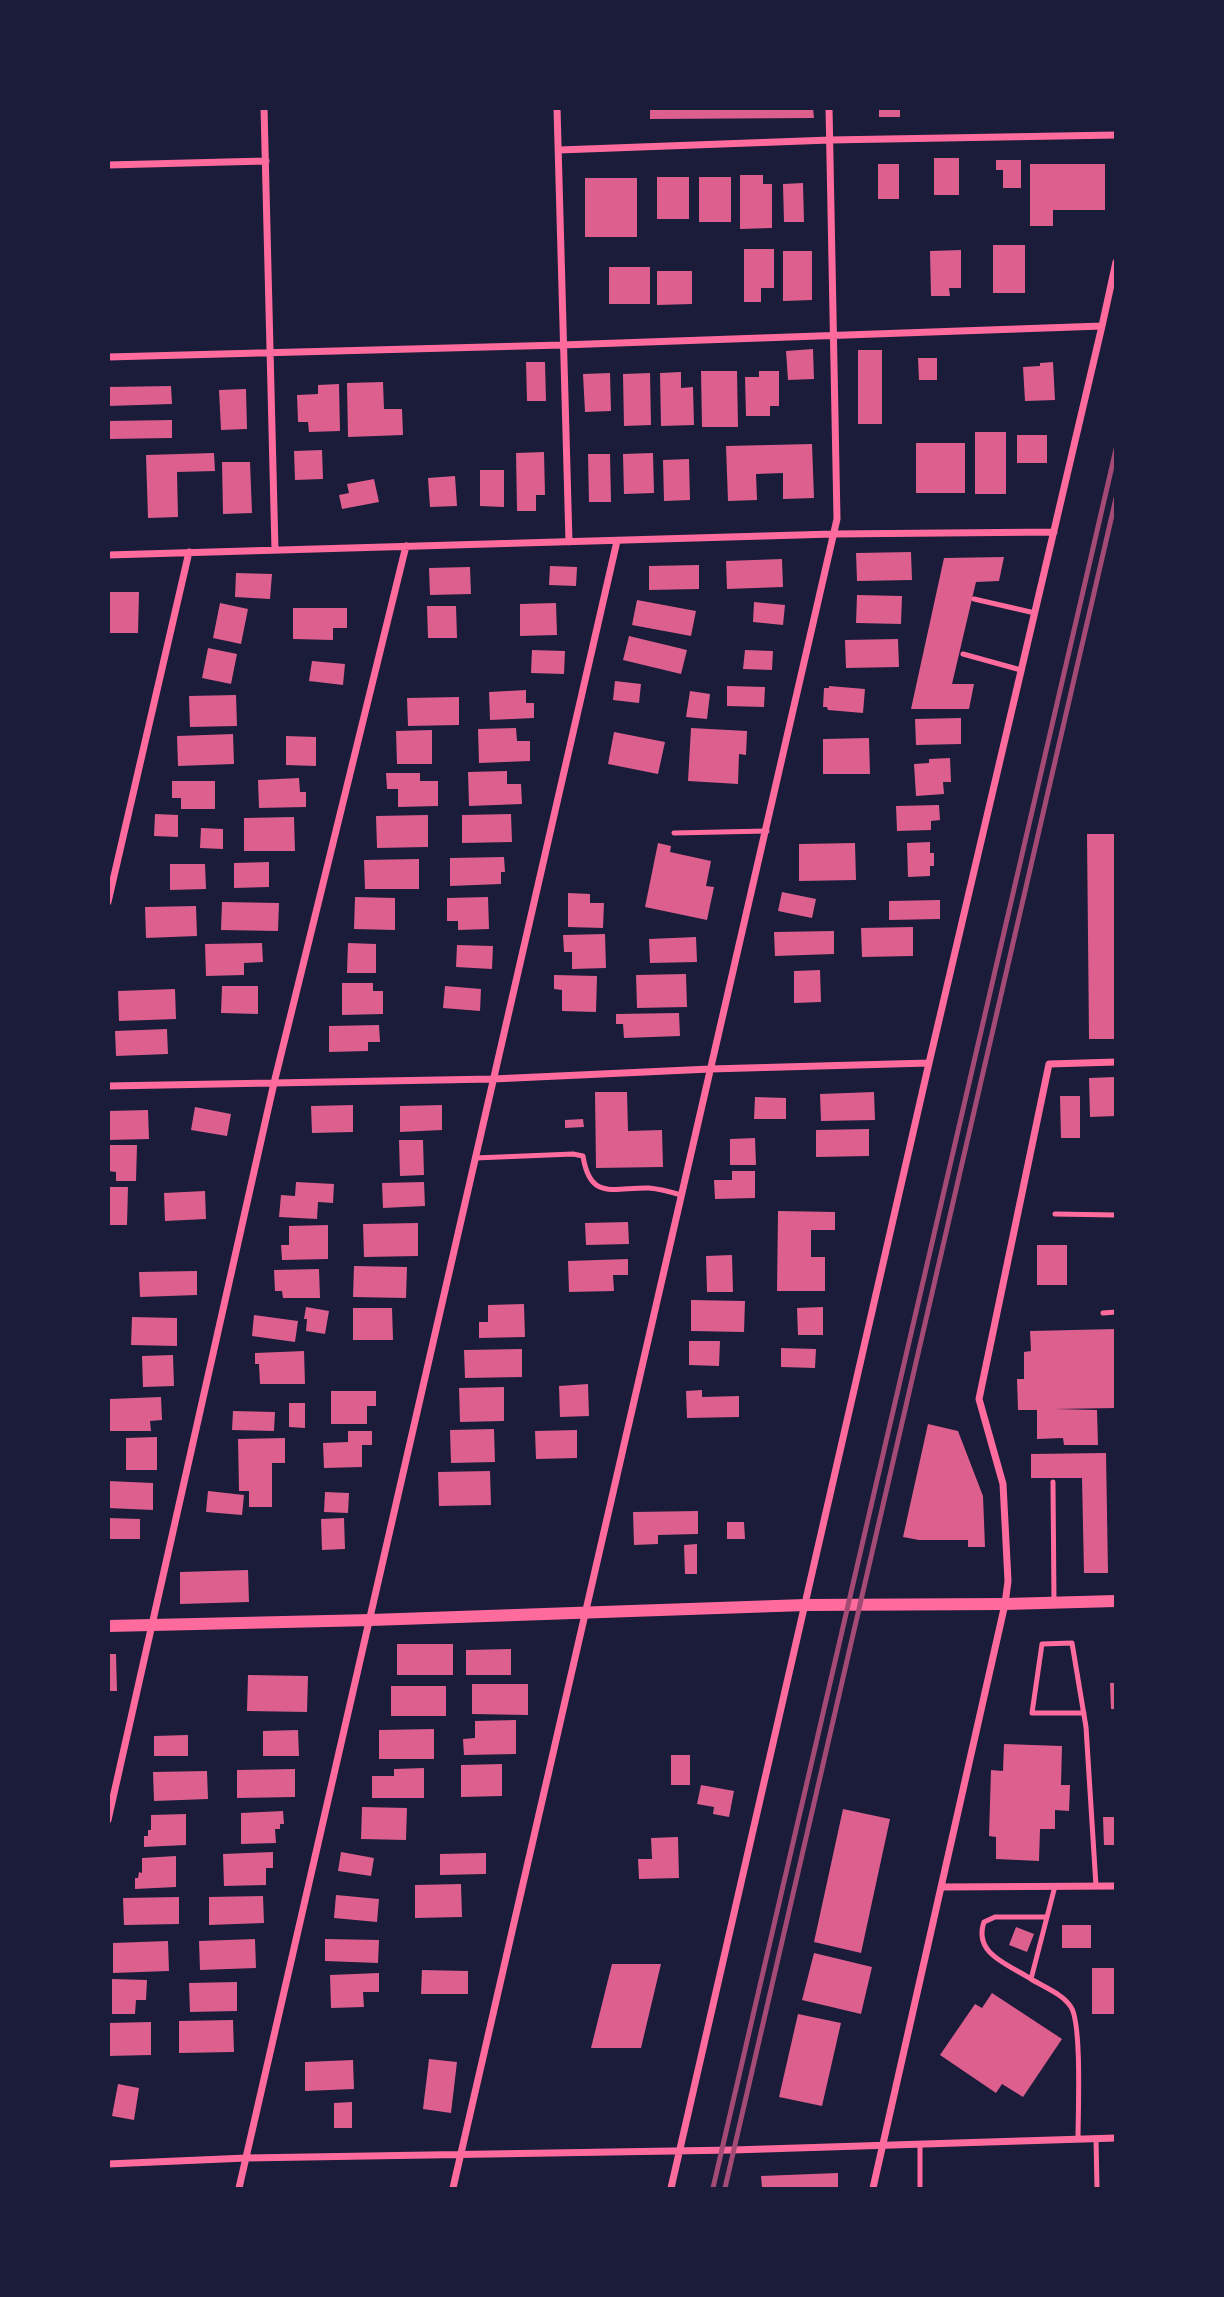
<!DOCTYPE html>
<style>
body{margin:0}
#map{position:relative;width:1224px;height:2297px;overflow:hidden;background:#1b1b3a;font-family:Inter,sans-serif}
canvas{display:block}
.frame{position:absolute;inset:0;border:110px solid #1b1b3a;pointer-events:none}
</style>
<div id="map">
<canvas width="1224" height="2297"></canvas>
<div class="frame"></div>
</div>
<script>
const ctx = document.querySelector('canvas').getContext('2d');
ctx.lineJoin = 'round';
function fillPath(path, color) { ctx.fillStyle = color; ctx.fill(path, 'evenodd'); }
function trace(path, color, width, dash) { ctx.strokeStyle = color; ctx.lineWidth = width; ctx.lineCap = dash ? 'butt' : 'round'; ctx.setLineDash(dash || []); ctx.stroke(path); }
fillPath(new Path2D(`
 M650,108H813L814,118L650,119Z
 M879,108H900V117H879Z
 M934,158H959V195H934Z
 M996,160H1021V188H1003V170H996Z
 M878,164H899V199H878Z
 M1030,164H1105V210H1053V226H1030Z
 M740,175H763V184H772V228L740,229Z
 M657,177H689V219H657Z
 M699,177H731V222H699Z
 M585,178H637V237H585Z
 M803,183L804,222H784L783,184Z
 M993,245H1025V293H993Z
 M744,249H774V288H761V302H744Z
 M961,250V288H949L950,296H931L930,251Z
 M783,251H812V300L783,301Z
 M609,267H650V304H609Z
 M657,271H692V304L657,305Z
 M813,349L814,379L788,380L786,351Z
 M858,350H882V424H858Z
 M918,358H937V380H919Z
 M526,362H545L546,401H527Z
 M1053,362L1055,400L1025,401L1023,367L1040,366V363Z
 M701,371H737L738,427H702Z
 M759,371H779V406H770V416H746L745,377H759Z
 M681,372V388L693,387L694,425L661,426L660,373Z
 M610,373L611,411L585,412L583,374Z
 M650,373L651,425L624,426L623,374Z
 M383,382L384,409H402L403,435L348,437L347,383Z
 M339,384L340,431L309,432L308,422H298L297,395L318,394V385Z
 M171,386L172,404L108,406V387Z
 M246,389L247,429L221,430L219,390Z
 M172,420V438L108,439V421Z
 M975,432H1006V494H975Z
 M1017,435H1047V463H1017Z
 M916,443H965V493H916Z
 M812,444L814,498L783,499V473L756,474L757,500L728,501L726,446Z
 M322,450L323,479L295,480L294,451Z
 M544,452L545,495H536V511H517L516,453Z
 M214,453L215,471L177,472L178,517L148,518L146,455Z
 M653,453L654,493L624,494L623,454Z
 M588,454H610L611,502H589Z
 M689,459L690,500L664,501L663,460Z
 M222,462H250L252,513L223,514Z
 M480,470H504V507L480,506Z
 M455,476L457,506L430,507L428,478Z
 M374,479L379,502L342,509L339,495L349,493L347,484Z
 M911,552L912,580L857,581L856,553Z
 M1004,557L999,581L976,582L952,684H974L969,709H911L944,558Z
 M782,559L783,587L727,589L726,561Z
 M699,565V589L649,590V566Z
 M550,566L577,567L576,586L549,585Z
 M470,567L471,594L430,595L429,568Z
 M236,573L272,574L270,599L235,597Z
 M108,592H139L138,633H108Z
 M857,595L902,596L901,624L856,623Z
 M637,600L696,611L691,636L632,625Z
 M754,602L785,605L783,625L753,622Z
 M220,603L248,609L241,644L213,638Z
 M556,603L557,635L520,636V604Z
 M427,606H456L457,638H428Z
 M293,608H347V628H333V640L293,639Z
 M629,636L687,650L681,674L623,660Z
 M898,639L899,667L846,668L845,640Z
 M208,648L237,654L231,684L202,678Z
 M532,650L565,651L564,674L531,673Z
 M745,650L773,651L772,670L743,669Z
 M312,661L345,664L343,685L309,681Z
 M615,681L641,684L639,703L613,700Z
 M727,686L765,687L764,707L727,706Z
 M829,686L865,689L863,713L828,710L827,707H823L824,688H829Z
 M526,690V703H534V718L490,720L489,692Z
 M690,691L710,694L707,719L686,717Z
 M236,695L237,726L190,727L189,696Z
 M459,697V725L408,726L407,698Z
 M961,718V744L916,745L915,719Z
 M516,728L517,741H530V761L479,763L478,729Z
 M691,728L747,731L746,755L739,754L738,784L688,781Z
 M432,730V764H397L396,731Z
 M614,732L665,742L658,774L608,764Z
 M233,734L234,764L178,766L177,736Z
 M286,736L316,737V766L286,765Z
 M869,738L870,774H823V739Z
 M950,758L951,782H943L944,794L916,796L914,764L929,763V759Z
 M507,771V784H521L522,804L469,806L468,772Z
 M386,773H420V781H438V806L398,807V789H387Z
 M299,778L300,792H306V807L259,808L258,780Z
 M172,781H215V809H181V798H172Z
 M939,805L940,820L931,821V830L897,831L896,806Z
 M155,814L178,815V837L154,836Z
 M511,814L512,842L462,843V815Z
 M428,815V847L377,848L376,816Z
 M294,817L295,851H244V818Z
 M201,828L223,829V849L200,848Z
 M1087,834H1116V1039H1089Z
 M930,842V853H934V866H930V876L908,877L907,843Z
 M658,843L671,846L670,852L711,861L706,886L714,887L707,920L645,907Z
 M855,843L856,880L799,881V844Z
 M504,857L505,872H501V884L450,886V858Z
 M419,859V889H365L364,860Z
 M269,862V887L234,888V863Z
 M170,864H205L206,889L170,890Z
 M782,892L816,899L812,918L778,911Z
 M568,893L590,894V903H604L603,928L568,927Z
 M355,897L395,898V930L354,929Z
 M488,897L489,929L458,930V921H447V898Z
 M940,900V919L889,920V901Z
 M222,902L279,903L278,931L221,930Z
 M196,906L197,936L146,938L145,907Z
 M913,927V956L862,957L861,928Z
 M834,931V954L775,956L774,932Z
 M605,934L606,968L572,969V952H564L563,935Z
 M696,937L697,962L650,963L649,939Z
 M262,943L263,962L244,963V975L206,976L205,944Z
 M348,943L376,944V973H347Z
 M457,945L493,946L492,969L456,967Z
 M820,970L821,1002L794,1003V971Z
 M686,974L687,1007L637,1008L636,975Z
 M554,975L597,976L596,1012L562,1011V990L554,989Z
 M342,983H373V991H383V1014L342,1015Z
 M222,986H258V1014L221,1013Z
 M445,986L481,989L480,1011L443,1008Z
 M175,989L176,1019L119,1021L118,991Z
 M679,1013L680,1036L624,1038L623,1024H616V1014Z
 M379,1025L380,1042H368V1051L329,1052V1026Z
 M167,1029L168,1054L116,1056L115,1031Z
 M1116,1077V1116L1090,1117L1089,1078Z
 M595,1092H627L628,1131L662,1130L663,1167L596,1168Z
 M874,1092L875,1120L821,1121L820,1094Z
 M1060,1096H1080V1138H1061Z
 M755,1097L786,1098V1119H754Z
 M353,1105V1132L312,1133L311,1106Z
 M442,1105V1130L400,1132V1106Z
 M195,1107L231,1114L227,1136L191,1130Z
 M148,1110L149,1139L108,1140V1111Z
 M583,1119L584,1127L565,1128V1120Z
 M869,1129V1156L816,1157V1130Z
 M755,1138L756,1165H730V1139Z
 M399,1140H423L424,1175L400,1176Z
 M108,1145H137L136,1181H116V1172L108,1171Z
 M732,1171H755V1198L715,1199L714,1180H732Z
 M296,1182L334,1184L333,1203L318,1202L317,1219L279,1217L281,1195L295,1196Z
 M424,1182L425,1206L383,1208L382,1183Z
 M108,1187H128L127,1225H108Z
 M205,1191L206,1219L165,1221L164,1193Z
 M778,1211L835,1212V1230H811V1257H825V1291H777Z
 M628,1222L629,1244L586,1245L585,1223Z
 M418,1223V1256L364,1257L363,1224Z
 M328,1225V1259L282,1260L281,1245H289V1226Z
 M1037,1245H1067V1285H1037Z
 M732,1255L733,1292H707L706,1256Z
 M628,1259V1275H613L614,1291L569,1292L568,1261Z
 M354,1266L407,1267L406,1298L353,1297Z
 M319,1269L320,1298H283L282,1291H275L274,1270Z
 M197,1271V1295L140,1297L139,1272Z
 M691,1300L745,1301L744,1332L691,1331Z
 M524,1304L525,1337L479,1338V1322H488V1305Z
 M306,1307L329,1311L325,1334L306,1331L307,1319H304Z
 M823,1307V1335H798L797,1308Z
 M353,1308H392L393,1340H353Z
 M254,1315L298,1321L295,1342L252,1336Z
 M132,1317L177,1318V1346L131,1345Z
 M1116,1329V1408L1055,1409L1097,1410L1098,1445H1064L1063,1438L1037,1439V1410H1018L1017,1379H1024V1352L1031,1351L1030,1331Z
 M689,1341H720L719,1366L689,1365Z
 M781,1348L816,1349L815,1368L781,1367Z
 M522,1349V1377L465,1378L464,1350Z
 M304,1351L305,1384H260L259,1364H255V1353Z
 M173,1355L174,1386L143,1387L142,1356Z
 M588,1384L589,1416L560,1417L559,1386Z
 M504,1387V1421L460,1422L459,1388Z
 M702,1390V1397L739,1396V1417L687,1418L686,1391Z
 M331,1391H376V1406H367V1424H331Z
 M161,1397L162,1420L150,1421L151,1431H110V1399Z
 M289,1403H305V1428L289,1427Z
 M233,1411L275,1412L274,1431L232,1430Z
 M928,1424L958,1431L983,1496L985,1547H968V1540H919L903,1537Z
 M494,1429L495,1462L451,1463L450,1430Z
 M577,1430V1458L536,1459L535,1431Z
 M348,1431H372V1445H362V1467L324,1468L323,1443L348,1442Z
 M157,1437V1470H126V1438Z
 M285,1438V1463H272V1507H249V1491H239L238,1439Z
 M1106,1453L1108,1573H1084L1082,1478H1031V1454Z
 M490,1471L491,1505L439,1506L438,1472Z
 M108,1481L153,1483V1510L108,1508Z
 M208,1491L244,1495L242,1515L206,1512Z
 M325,1492L349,1493L348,1513L324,1512Z
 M698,1511V1534L658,1535V1544L634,1545L633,1512Z
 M108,1518L140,1519V1539H108Z
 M344,1518L345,1549L322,1550L321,1519Z
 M727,1522H744L745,1539H727Z
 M697,1544V1574H685L684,1545Z
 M248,1570L249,1602L180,1604V1572Z
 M397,1644H453V1675H397Z
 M511,1649V1675H466V1650Z
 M108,1654H116L117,1691H108Z
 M248,1675L308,1676L307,1712L247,1711Z
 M1110,1683H1116V1709H1111Z
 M472,1684H528V1715L472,1714Z
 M391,1686H446V1716H391Z
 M516,1720V1754L464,1755L463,1739L475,1738V1721Z
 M434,1729V1759H379V1730Z
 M298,1730L299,1756H263V1731Z
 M188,1735V1756H154V1736Z
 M1004,1744L1062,1746L1061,1785H1070L1069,1811L1055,1810V1829H1040L1039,1861L996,1859V1837L989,1836L991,1770L1003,1771Z
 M671,1755H690V1785H671Z
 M502,1764V1796L461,1797V1765Z
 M424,1768V1798H372V1776H394V1769Z
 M295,1769V1797L237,1798V1770Z
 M207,1771L208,1799L154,1801L153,1772Z
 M701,1785L734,1791L729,1817L713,1814L714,1807L697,1804Z
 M362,1807L407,1808L406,1840L361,1839Z
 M843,1809L890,1819L861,1953L814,1942Z
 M283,1811L284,1824H280V1829H275L276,1843L241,1844V1813Z
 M186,1814V1845L144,1847V1836H148V1830H151V1815Z
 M1103,1817H1116V1845H1104Z
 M678,1837L679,1878L639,1879L638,1859H652L651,1838Z
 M273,1852V1868H266V1885L224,1886L223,1854Z
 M341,1852L374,1858L371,1876L338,1871Z
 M486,1853V1874L440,1875V1854Z
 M176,1856V1887L135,1889V1878H138L139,1872L142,1873V1858Z
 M461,1884L462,1917L415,1918V1885Z
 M336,1895L379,1899L377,1922L334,1918Z
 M263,1896L264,1923L209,1925V1897Z
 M179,1897V1924L124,1925L123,1898Z
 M1062,1925H1091V1948H1062Z
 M1016,1927L1034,1934L1027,1952L1009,1945Z
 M255,1939L256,1968L200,1970L199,1941Z
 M325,1939L379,1940L378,1963L325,1961Z
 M168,1941L169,1971L113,1973V1943Z
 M814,1953L872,1967L861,2014L802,2000Z
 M612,1964H661L641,2048H591Z
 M1092,1968H1116V2014H1092Z
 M422,1970L468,1971V1994H421Z
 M379,1973V1992H363L364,2007L331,2008L330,1975Z
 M112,1979L147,1980L146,2000H136L135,2014H112Z
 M237,1982V2011L190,2012L189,1983Z
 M992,1993L1062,2039L1023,2097L1002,2084L996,2093L940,2055L975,2004L982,2008Z
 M798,2014L841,2023L822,2106L779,2097Z
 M233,2020L234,2052L179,2053V2021Z
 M151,2022V2055L108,2056V2023Z
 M429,2059L457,2062L451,2113L423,2109Z
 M353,2060L354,2089L305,2091V2062Z
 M118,2084L139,2088L134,2120L112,2116Z
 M352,2102V2128H334V2103Z
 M838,2173V2188H762L761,2176Z`), '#dd5f8e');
trace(new Path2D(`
 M974,599L1035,613
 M963,654L1021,670
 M674,833L767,831
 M475,1158L573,1154L583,1156C590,1202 615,1187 649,1188C660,1189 671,1192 681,1195
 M1055,1214L1116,1215
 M1103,1313L1116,1312
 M1053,1482L1054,1603
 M1084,1713H1032L1042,1644L1072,1643L1086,1727L1096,1886
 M1055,1886L1031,1979C1044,1987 1063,1994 1071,2007C1082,2024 1078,2114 1078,2139
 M1031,1979C1008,1964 973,1954 984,1922L995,1917H1047
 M1096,2138L1097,2188
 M920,2144V2188`), '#ff6b9d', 5);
trace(new Path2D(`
 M264,108L275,550
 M557,108L569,542
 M559,150L830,140L1116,135
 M108,165L266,161
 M108,357L562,345L1102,326
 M108,555L833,534L1054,532
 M108,902L189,552
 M108,1086L493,1079L710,1069L929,1063
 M108,1820L274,1083L406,546
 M941,1887L1116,1886
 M108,2164L246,2158L733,2150L1116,2138
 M239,2188L617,541
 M453,2188L837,519L829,108
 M671,2188L929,1063L1102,326L1116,262
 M873,2188L1005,1604L1008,1581L1003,1484L979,1399L1049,1064L1116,1062`), '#ff6b9d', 7);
trace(new Path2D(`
 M108,1626L371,1620L805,1605L1005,1604L1116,1601`), '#ff6b9d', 12);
trace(new Path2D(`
 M713,2188L1116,449
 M725,2188L1116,498`), '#a44b75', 5);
</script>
